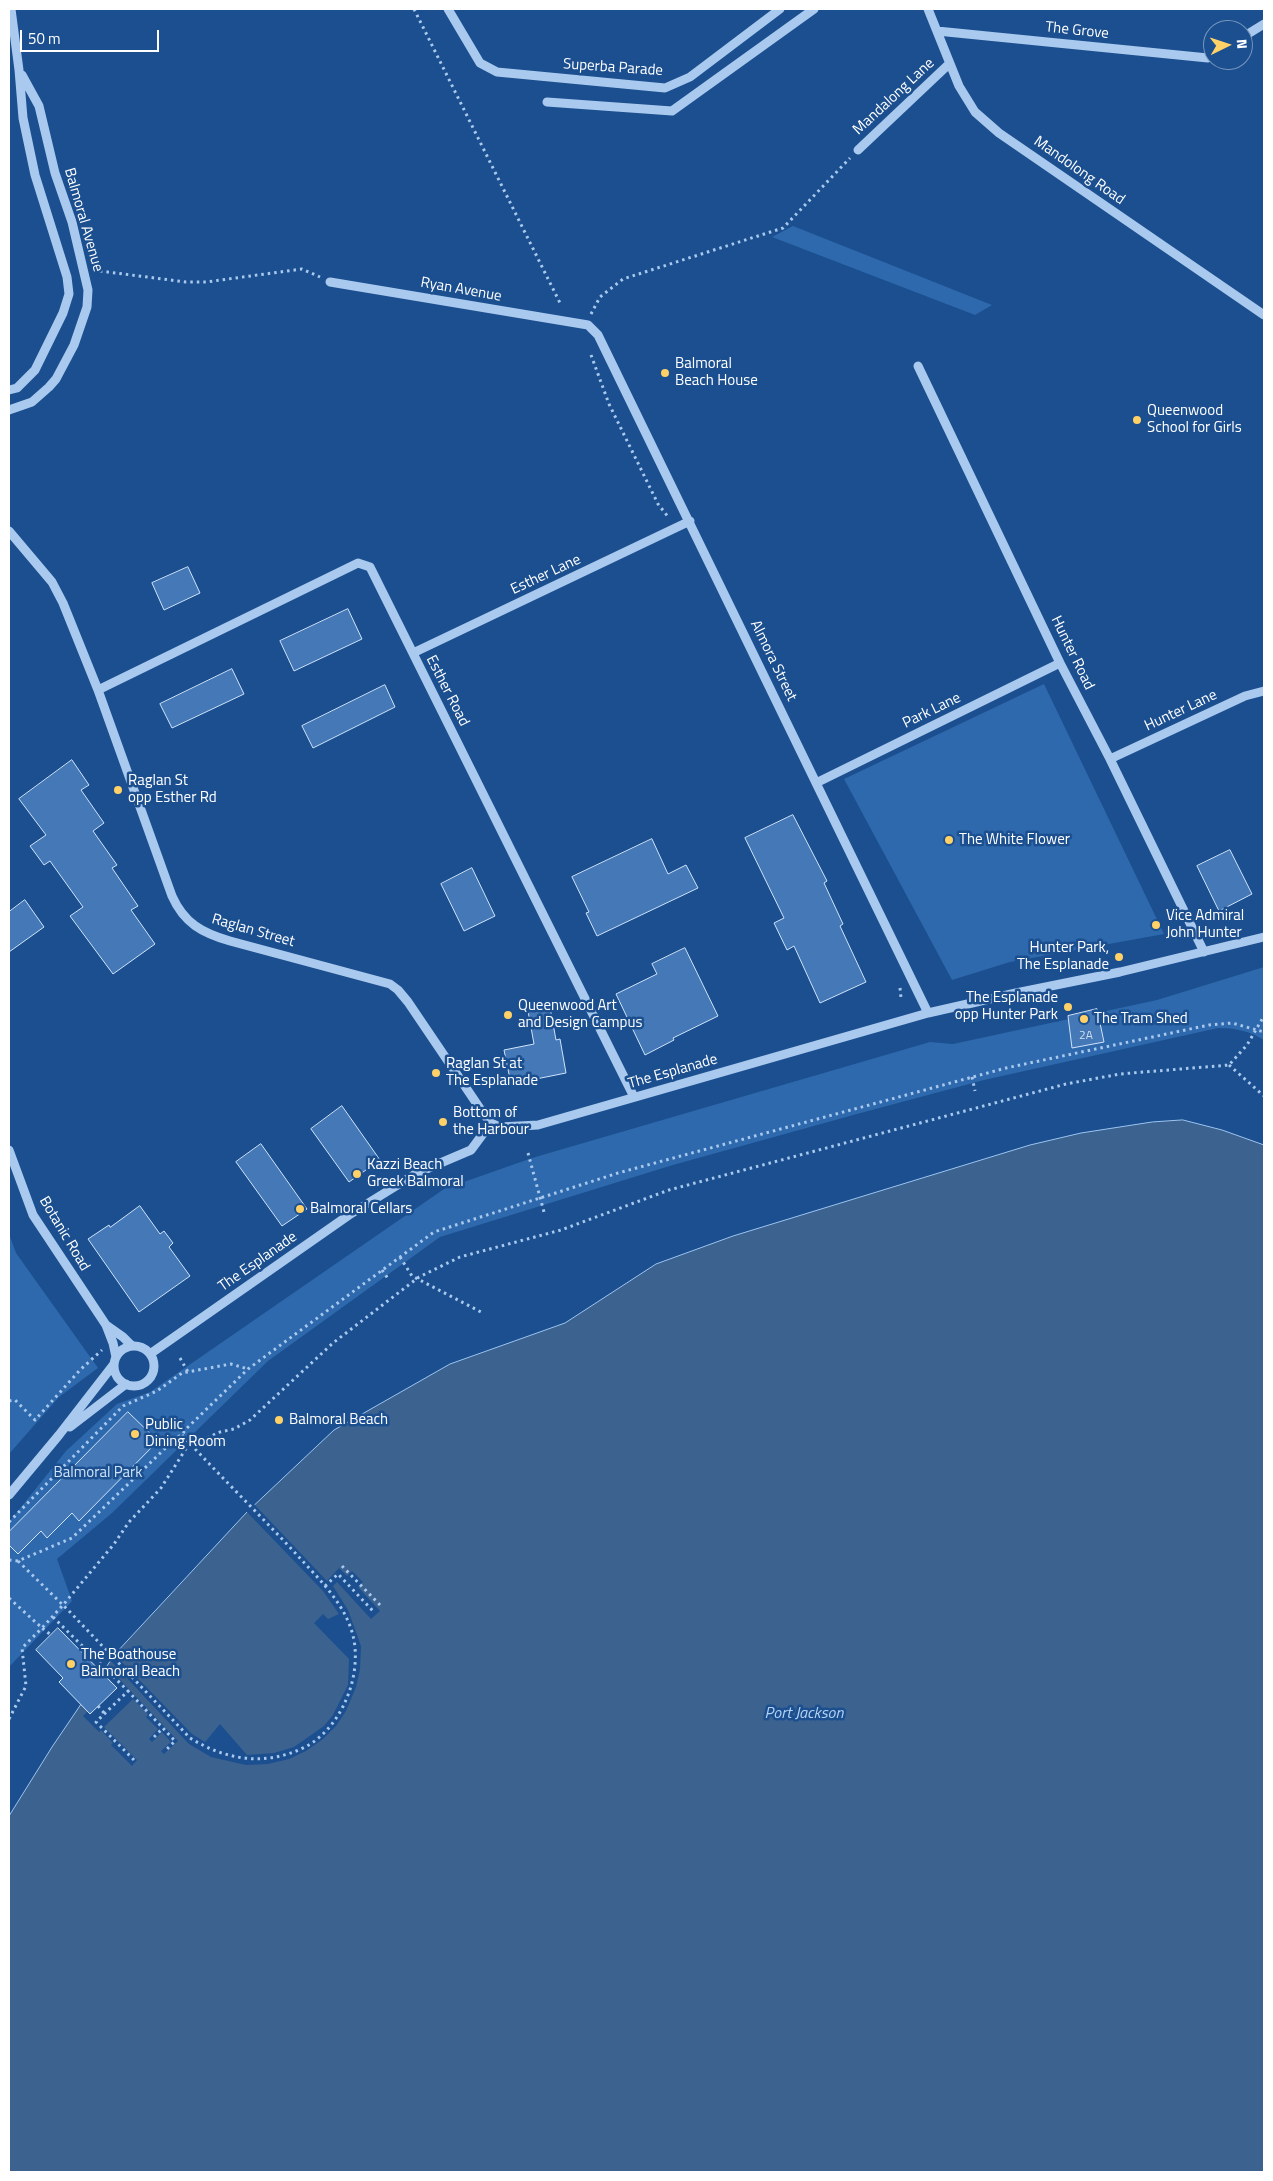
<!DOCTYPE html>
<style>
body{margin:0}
#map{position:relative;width:1273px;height:2181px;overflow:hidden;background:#1b4f8f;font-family:"Titillium Web",sans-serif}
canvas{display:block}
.frame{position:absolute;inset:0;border:10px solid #fff;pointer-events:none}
.north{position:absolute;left:1203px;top:20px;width:50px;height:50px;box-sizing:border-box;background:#1b4f8f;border:1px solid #7695bc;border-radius:50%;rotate:86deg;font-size:14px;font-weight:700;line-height:20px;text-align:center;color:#fff}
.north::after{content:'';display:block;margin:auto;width:18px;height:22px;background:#ffd166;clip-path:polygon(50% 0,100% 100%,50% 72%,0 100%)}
.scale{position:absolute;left:20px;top:30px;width:139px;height:22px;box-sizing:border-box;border:2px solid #fff;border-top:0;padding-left:6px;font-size:15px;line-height:18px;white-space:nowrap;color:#fff;-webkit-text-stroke:4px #1b4f8f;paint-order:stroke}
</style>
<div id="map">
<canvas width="1273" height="2181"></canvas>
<div class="frame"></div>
<div class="north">N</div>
<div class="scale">50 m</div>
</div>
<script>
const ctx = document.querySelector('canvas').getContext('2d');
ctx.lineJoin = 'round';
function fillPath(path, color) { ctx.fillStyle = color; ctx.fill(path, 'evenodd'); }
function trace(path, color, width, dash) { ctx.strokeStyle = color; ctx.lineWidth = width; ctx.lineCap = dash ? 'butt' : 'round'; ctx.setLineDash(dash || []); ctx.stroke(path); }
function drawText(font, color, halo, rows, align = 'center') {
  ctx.font = font + ' "Titillium Web",sans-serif'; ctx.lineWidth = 5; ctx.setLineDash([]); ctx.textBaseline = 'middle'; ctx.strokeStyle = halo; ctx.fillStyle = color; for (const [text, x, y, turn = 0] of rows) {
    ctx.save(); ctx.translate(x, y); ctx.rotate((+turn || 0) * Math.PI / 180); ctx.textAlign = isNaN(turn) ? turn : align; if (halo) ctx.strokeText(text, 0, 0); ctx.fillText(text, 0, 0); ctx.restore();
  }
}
fillPath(new Path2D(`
 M793,226L992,305L975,315L772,237Z
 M1044,684L1164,934L1010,962L952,980L844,779Z
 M1264,967V1040C1249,1031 1236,1028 1218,1028L984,1080L857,1114L673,1165L440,1237L268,1361L112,1513L57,1559L72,1601L9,1667V1522L66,1451L117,1404L150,1392L444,1189L532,1158L930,1042L953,1044L1157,1000Z
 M9,1234L16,1253L98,1368L59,1397L9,1454Z`), '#2e69ad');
const water = new Path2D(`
 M1183,1120L1222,1130L1264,1145V2172H9V1816L52,1747L115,1654L247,1512L334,1430L450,1364L565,1323L656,1264L733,1236L1030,1145L1081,1133L1152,1122Z`);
fillPath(water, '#3c6290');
trace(water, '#9cc4f0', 1);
fillPath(new Path2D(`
 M253,1503L327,1581L339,1568L347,1576L352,1571L363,1582L358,1587L380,1611L371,1619L337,1582L333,1586L348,1610L361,1646L360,1669L356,1687L346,1711L336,1726L323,1739L306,1751L289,1759L268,1764L246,1765L211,1757L189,1744L109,1659L113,1653L192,1734L205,1742L220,1724L247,1755L274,1753L294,1747L324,1726L333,1715L348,1685L349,1659L314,1623L323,1614L328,1619L339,1614L323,1591L245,1510Z
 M105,1664L178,1741L164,1754L161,1751L171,1742L162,1732L152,1742L149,1739L158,1729L146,1717L148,1714L133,1699L104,1727L137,1760L132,1766L111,1745L113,1743L101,1730L99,1732L83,1716L88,1711L100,1671Z`), '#1b4f8f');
const building = new Path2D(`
 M188,567L200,593L164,610L152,583Z
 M348,609L362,639L294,671L280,641Z
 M232,669L244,694L172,728L160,704Z
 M385,685L395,707L313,748L302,726Z
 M72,760L89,785L81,790L104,823L93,831L117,865L112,868L138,906L131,910L155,944L113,974L70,916L83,907L50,861L44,865L30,846L46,835L19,799Z
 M793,815L827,881L824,883L843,924L840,926L866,982L820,1003L794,946L787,950L774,923L784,918L745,838Z
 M652,839L668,874L686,865L698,888L597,936L586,913L589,912L572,877Z
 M1230,850L1252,894L1219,911L1197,866Z
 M472,868L495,916L464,931L441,884Z
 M25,900L44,927L9,952V912Z
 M685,948L718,1016L673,1038L674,1040L645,1055L616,994L657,974L652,964Z
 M550,1007L556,1040L560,1039L566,1073L511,1084L504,1050L534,1044L528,1011Z
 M1097,1009L1104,1042L1072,1048L1068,1016Z
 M342,1106L380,1160L349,1182L311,1129Z
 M261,1144L307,1209L282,1226L236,1162Z
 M140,1206L160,1234L164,1231L173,1243L169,1247L190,1276L139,1312L88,1239L109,1225L110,1227Z
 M128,1412L158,1441L79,1521L72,1513L47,1538L41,1531L18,1554L9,1545V1532Z
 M58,1628L117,1688L90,1714L59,1682L63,1678L36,1650Z`);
fillPath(building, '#4478b7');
trace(building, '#cfe3fa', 1);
trace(new Path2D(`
 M414,9L561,305
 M100,271L186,282H206L302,269L320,277
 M591,314L600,297L623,279L783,228L850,158
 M591,355L609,404L658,504L669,518
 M900,988L901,998
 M1229,1065L1264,1096
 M972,1077L975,1091
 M528,1153L544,1212
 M400,1257L412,1276L481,1312
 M382,1270L389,1280
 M180,1358L188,1372
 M9,1401L15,1400L35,1420L80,1370L102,1350
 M9,1522L123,1406L157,1391L182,1373L231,1364L248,1369
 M9,1560L18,1561L72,1538L177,1437L182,1435L185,1430L248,1369L434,1232L618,1173L1006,1068L1209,1025L1232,1023L1264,1032
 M18,1561L69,1611
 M342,1566L382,1607
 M325,1586L338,1574L373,1611
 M9,1598L42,1628L63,1605L114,1544L129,1522L161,1488L187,1447L220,1432L234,1429L250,1420L333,1343L419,1277L460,1257L561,1230L669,1190L1066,1084L1120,1074L1229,1065L1247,1045L1264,1016
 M53,1617L128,1691
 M98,1706L105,1714
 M9,1719L26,1686L22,1648L42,1628L51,1635
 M154,1737L163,1728
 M134,1760L96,1722L128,1691L175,1741L166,1750`), '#a9c9ee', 3, [2.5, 4]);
trace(new Path2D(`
 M448,9L480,63L497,72L665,88L690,77L780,9
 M928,9L959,86L975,112L999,133L1264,315
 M937,31L1208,58L1213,55
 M1243,37L1264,24
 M547,102L672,111L814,9
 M858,150L949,64
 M330,282L588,325L598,335L928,1013
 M918,366L1060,663L1110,759L1204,952
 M9,390L17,388L35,370L63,313L69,294L67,277L35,175L23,118L19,70L11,9
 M9,410L32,402L49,387L56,379L74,345L87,307L88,290L72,222L55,173L39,106L22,75
 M9,531L52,582L63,603L98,690L172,896C184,923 202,933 230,941L390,984L398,990L408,1002L481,1110L491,1123L500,1127L538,1125L928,1013L1016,993L1120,972L1264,937
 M413,653L690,521
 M98,690L358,563L370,567L634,1097
 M1110,759L1245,696L1264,691
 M816,783L1060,663
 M9,1150L33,1215L106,1325L113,1343L116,1357
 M106,1325L123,1337L132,1346
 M114 1366a20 20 0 1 1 40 0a20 20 0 1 1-40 0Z
 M150,1354L349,1215L417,1173L471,1150L491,1123
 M70,1427L126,1384
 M9,1495L59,1435L114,1364`), '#a9c9ee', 9);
trace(new Path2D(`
 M69,1611L190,1738C226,1760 265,1767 305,1747C323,1738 338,1719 346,1700C356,1677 359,1649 350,1626C340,1599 317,1577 298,1556C260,1515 220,1476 182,1435`), '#a9c9ee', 3, [2.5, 4]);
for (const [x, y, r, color] of [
 [665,373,5,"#ffd166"],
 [1137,420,5,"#ffd166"],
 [118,790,5,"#ffd166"],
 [949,840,5,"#ffd166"],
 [1156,925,5,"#ffd166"],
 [1119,957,5,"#ffd166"],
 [1068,1007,5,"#ffd166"],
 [508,1015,5,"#ffd166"],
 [1084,1019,5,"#ffd166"],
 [436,1073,5,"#ffd166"],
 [443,1122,5,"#ffd166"],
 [357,1174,5,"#ffd166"],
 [300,1209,5,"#ffd166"],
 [279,1420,5,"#ffd166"],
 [135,1434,5,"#ffd166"],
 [71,1664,5,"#ffd166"]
]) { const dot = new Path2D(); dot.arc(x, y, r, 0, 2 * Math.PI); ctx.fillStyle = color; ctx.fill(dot); trace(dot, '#1b4f8f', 2); }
drawText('12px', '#d0dded', null, [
 ["2A",1086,1036]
]);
drawText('15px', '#fff', '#1b4f8f', [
 ["The Grove",1077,31,6],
 ["Superba Parade",613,68,4],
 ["Mandalong Lane",894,97,-43],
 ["Mandolong Road",1079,171,35],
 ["Balmoral Avenue",83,220,74],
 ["Ryan Avenue",461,290,10],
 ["Esther Lane",546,575,-25],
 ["Hunter Road",1072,653,64],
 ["Almora Street",773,661,64],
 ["Esther Road",447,691,63],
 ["Park Lane",932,711,-26],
 ["Hunter Lane",1181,711,-25],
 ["Raglan Street",253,931,16],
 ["The Esplanade",673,1072,-16],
 ["Botanic Road",64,1234,59],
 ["The Esplanade",258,1262,-35]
]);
drawText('15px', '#fff', '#1b4f8f', [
 ["Balmoral",675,364],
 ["Beach House",675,381],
 ["Queenwood",1147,411],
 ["School for Girls",1147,428],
 ["Raglan St",128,781],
 ["opp Esther Rd",128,798],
 ["The White Flower",959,840],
 ["Vice Admiral",1166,916],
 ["John Hunter",1166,933],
 ["Hunter Park,",1109,948,"right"],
 ["The Esplanade",1109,965,"right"],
 ["The Esplanade",1058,998,"right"],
 ["opp Hunter Park",1058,1015,"right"],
 ["Queenwood Art",518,1006],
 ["and Design Campus",518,1023],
 ["The Tram Shed",1094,1019],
 ["Raglan St at",446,1064],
 ["The Esplanade",446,1081],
 ["Bottom of",453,1113],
 ["the Harbour",453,1130],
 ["Kazzi Beach",367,1165],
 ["Greek Balmoral",367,1182],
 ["Balmoral Cellars",310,1209],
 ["Balmoral Beach",289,1420],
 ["Public",145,1425],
 ["Dining Room",145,1442],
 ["The Boathouse",81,1655],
 ["Balmoral Beach",81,1672]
], 'left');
drawText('15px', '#cfe3fa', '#1b4f8f', [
 ["Balmoral Park",98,1473]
]);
drawText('italic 16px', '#b5d3f5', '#1b4f8f', [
 ["Port Jackson",804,1714]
]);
</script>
